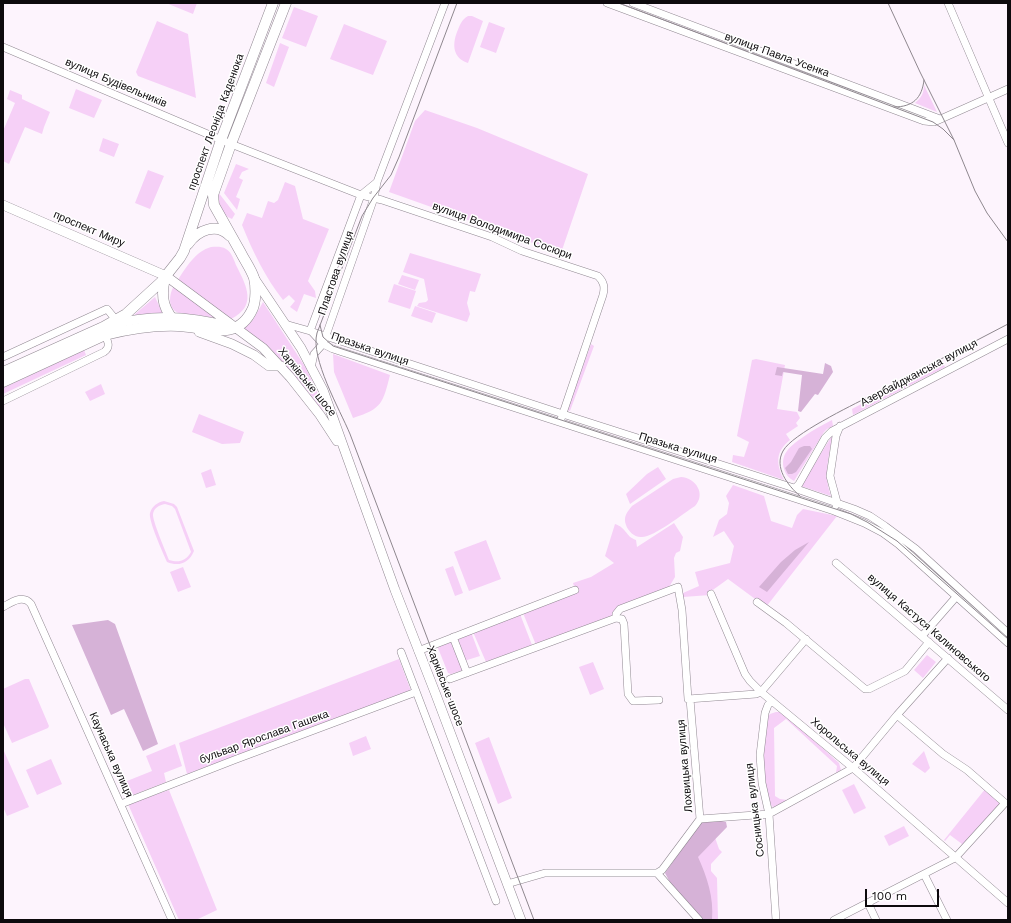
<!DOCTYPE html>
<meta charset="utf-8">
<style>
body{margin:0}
#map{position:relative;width:1011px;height:923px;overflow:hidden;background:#fdf4fd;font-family:"Work Sans",sans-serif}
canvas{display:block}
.frame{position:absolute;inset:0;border:4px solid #0d0a0d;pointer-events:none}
.scale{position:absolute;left:865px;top:889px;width:74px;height:18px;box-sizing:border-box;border:2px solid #0d0a0d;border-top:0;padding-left:5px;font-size:12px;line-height:14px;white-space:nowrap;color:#0d0a0d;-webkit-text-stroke:3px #fff;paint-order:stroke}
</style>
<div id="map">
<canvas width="1011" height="923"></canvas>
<div class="frame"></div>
<div class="scale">100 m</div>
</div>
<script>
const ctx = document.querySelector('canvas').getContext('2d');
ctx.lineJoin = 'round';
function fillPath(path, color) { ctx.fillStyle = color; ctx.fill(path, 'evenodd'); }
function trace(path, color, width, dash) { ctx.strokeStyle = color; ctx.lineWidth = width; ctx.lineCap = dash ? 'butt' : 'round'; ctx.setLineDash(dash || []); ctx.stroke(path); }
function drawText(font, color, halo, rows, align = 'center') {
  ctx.font = font + ' "Work Sans",sans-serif'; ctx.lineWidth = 3; ctx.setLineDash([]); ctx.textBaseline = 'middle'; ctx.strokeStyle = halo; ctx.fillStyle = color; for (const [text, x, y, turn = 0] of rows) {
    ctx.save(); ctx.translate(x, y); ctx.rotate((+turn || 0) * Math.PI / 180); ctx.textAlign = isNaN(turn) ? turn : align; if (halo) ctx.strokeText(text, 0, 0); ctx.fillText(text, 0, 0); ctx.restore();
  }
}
fillPath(new Path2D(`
 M166,3H197L193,14Z
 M294,7L318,16L306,47L282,38Z
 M468,16H472L483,21L468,63C453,58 452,45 457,32C460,25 461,20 468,16Z
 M157,21L188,34L196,98L138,76L136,72Z
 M489,22L505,28L496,53L480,47Z
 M344,24L387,41L373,75L330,59Z
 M280,43L289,47L274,87L266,83Z
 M924,85L937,112L915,103C921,98 924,93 924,85Z
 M76,89L102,100L94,118L69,108Z
 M10,90L22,95V99L50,112L44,127L42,134L25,127L9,164L3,161V131L15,103L7,99Z
 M425,110L477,128L588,174L561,253L389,192L415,121Z
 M103,138L119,144L114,157L99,151Z
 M236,164L249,169L242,172L239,178L243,180L236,197L240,199L237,210L224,193Z
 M148,170L164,176L150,209L135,203Z
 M285,182L295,186L303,219L329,229L308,281L315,291L316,298L304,294L297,312L290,307L295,301L289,295L283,300C265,277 253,252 242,225L247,213L262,218L268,201L274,203L278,200Z
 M218,192L235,214L232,219C221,215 218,203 218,192Z
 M211,247C216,247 221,246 226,249C232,252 234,261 237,267C247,287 257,306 231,319L178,280C186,267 196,251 211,247Z
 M410,253L481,274L475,292L470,291L467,303L470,314L467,322L417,306L419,303L426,302L428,300L424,279L403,272Z
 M402,275L419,280L415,290L398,284Z
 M394,284L416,291L410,309L388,302Z
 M174,286L220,319C212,318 205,316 198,315C192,314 184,315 179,313C167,309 169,294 174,286Z
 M155,297L163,314L134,315Z
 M263,302L306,368L317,392L323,411C297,378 279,353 243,329L253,320Z
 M415,306L436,313L432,323L411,316Z
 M591,344L594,346L570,411L567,410Z
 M84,350L86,355L3,394V388Z
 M333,354L390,375C383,403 382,409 353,418L334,372Z
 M756,359L785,365L777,409L797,412L800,418L796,423L798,426L786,434L790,440C775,452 776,464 784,480L732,462L733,455L744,457L749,442L737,436L752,360Z
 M942,361L945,367L853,415L852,409Z
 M101,384L105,394L90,401L85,392Z
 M199,414L244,432L240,443L222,444L192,432Z
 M832,420L833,426L827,429L824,432L794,481C789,478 786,475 784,469C782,463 783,456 787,451C794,441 820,426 832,420Z
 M833,434C829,457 823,474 831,496L801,486Z
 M658,467L666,479L630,504L626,494L647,474Z
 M211,469L216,485L206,488L201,473Z
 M681,477C696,478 706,494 695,506C684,513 654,537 642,537C635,538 628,531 626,525C623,517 627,512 632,506L673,479Z
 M733,485L764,496L771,521L792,528L797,515L803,509L837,516L766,607L728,579L710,592V595L683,597V593L699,586L695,572L730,563L734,546L724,531L713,537L719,520L727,514L729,503L726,496Z
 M164,501L174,504L177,507L194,551C189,563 179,567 167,562C163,553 148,520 150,513C152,506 158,502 164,501ZM165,504L172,506L175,509L191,552C186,561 179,563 169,560C166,552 152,520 153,514C154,508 159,505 165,504Z
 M674,523L683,537L680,551L676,553L674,558L675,577L669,587L618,608L612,618L536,645L523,613L575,589L573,583L591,577L614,563L605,556L615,524C627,528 625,536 636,540L637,547Z
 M486,540L501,579L469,591L454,552Z
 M453,566L463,593L455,596L445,569Z
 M183,567L191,587L178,592L170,572Z
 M520,614L532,645L486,662L473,632Z
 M471,632L480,656L464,661L457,641L458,637Z
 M450,641L454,642L463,670L451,674L448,673L438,648L439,645Z
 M927,655L936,662L923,678L914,670Z
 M399,659L411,691L187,774L179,743Z
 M593,662L604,689L590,695L579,667Z
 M25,679H29L49,726L48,728L12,743L3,723V689Z
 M776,712H781L786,715L839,763L841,770L836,773L837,766L786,719L774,728L775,796L780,799L787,800L776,807H773L771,805L766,790L762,758L767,717L770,714Z
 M366,736L371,749L353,756L349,743Z
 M489,737L512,798L498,804L475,743Z
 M175,744L182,766L164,773L166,782L128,797L122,783L152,771L146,756Z
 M3,749L29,807L7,816L3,807Z
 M924,751L930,768L925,773L912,764Z
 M51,759L62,784L37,795L26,770Z
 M854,784L866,808L854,814L842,790Z
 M986,788L1003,802L956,853L962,844L950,835L945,841L944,840Z
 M169,790L217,910L196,920H179L128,804Z
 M709,820L719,849L722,852L711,864V871L717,878L718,920H704L674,890L673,859L696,830Z
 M904,826L909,836L889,846L884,836Z`), '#f6d0f7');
fillPath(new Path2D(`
 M825,363L831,366L833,372L818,395L815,394L801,412L798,411L802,375L783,372L782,376L775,375L777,367L823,374Z
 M804,446H810L812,449L796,472L792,474H788L785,468L791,462L799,448Z
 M809,542L767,592L759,587L781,562L795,550Z
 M108,620L115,624L158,744L143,751L124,709L111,715L72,625Z
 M717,820L726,822L727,827L698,857C707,877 714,897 712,920H701L674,890L665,873L702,821Z`), '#d6b2d7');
const minor = new Path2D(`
 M607,3L924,121L934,122L1008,89
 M633,3L940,119
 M948,3L1008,143
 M3,47L231,144L361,195L382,200L492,237L522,251L598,276C604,282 605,287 603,295L560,422
 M285,324L310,331L572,417L791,487L854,509L870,516L885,526L916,549L1008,633
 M310,331L361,195L377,182
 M312,332L323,344L333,349L834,511L864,523L883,533L898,544L1008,643
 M3,357L107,309L116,320
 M311,368L314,354L323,344L374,198L377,182L445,3
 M3,401L104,352C111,347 108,342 105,335
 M795,488L799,484L825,438L832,431L1008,339
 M836,505L837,502L830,476L836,436L840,426
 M836,563L1008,710
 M711,594L745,674L750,681L761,692L853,768L1008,903
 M757,602L786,623L865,689H869L905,671L929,642
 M3,607C12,602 23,594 31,604L172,920
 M616,618V614L620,609L678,587L682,610L688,699L756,694L761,692L806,639
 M616,618L622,619L624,624L628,694L633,701L659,700
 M922,636L956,597
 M453,637L467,673
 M418,651L575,590
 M401,652L496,901
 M450,679L616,618
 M690,699L700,819L662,870L657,873L699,920
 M772,701L768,705L765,713L760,755L762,783L769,814L776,920
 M121,804L234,760L416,692
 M700,819L769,814L853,768L897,715L948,658
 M924,874L947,920
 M507,884L545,873H657
 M868,903L876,920
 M834,920L955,858L1005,803L967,770L943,754L897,715`);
const major = new Path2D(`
 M3,205L166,276L263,348L290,377L320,415L337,441
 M254,278L301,348L323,390L395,590L436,695L521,920
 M111,325C150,314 192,316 231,327
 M199,332L232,344L254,355L269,366H281`);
const highway = new Path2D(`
 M188,244C198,230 217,222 230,236
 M165,278C160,299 164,310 178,326
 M3,372L103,327L126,314L161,282L180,258L184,251L221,140L273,3
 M3,382L105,335C129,329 153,325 178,326C206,327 238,343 253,308C256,300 256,286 254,278C251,269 245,261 241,253C232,237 223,221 214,205L213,195L231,144L286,3`);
trace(minor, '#918992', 8);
trace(major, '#918992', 10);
trace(highway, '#918992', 11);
trace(minor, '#fff', 7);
trace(major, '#fff', 9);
trace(highway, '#fff', 10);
trace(new Path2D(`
 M457,3L399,157L391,175L373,198L362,216L317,333C310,358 340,410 350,434L534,920
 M619,3L933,122L943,129L954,140
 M888,3L920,72L954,140L975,191L987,213L1008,242
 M894,107C913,107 922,98 924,80
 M320,325L323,337L333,346L851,514L867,522L897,541L1008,639
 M800,496C787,485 774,467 783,451C792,434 851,406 870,396C916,372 962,348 1008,324`), '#8e878e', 1);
drawText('11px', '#0d0a0d', '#fff', [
 ["вулиця Павла Усенка",777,55,20],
 ["вулиця Будівельників",116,83,23],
 ["проспект Леоніда Каденюка",216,122,-70],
 ["проспект Миру",89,229,23],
 ["вулиця Володимира Сосюри",502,231,20],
 ["Пластова вулиця",336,273,-71],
 ["Празька вулиця",370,349,19],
 ["Азербайджанська вулиця",919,373,-28],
 ["Харківське шосе",307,382,51],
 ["Празька вулиця",678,448,17],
 ["вулиця Кастуся Калиновського",929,628,41],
 ["Харківське шосе",445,686,69],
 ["бульвар Ярослава Гашека",264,737,-20],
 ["Хорольська вулиця",850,752,40],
 ["Каунаська вулиця",111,755,66],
 ["Лохвицька вулиця",685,766,-95],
 ["Сосницька вулиця",755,810,-97]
]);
</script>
